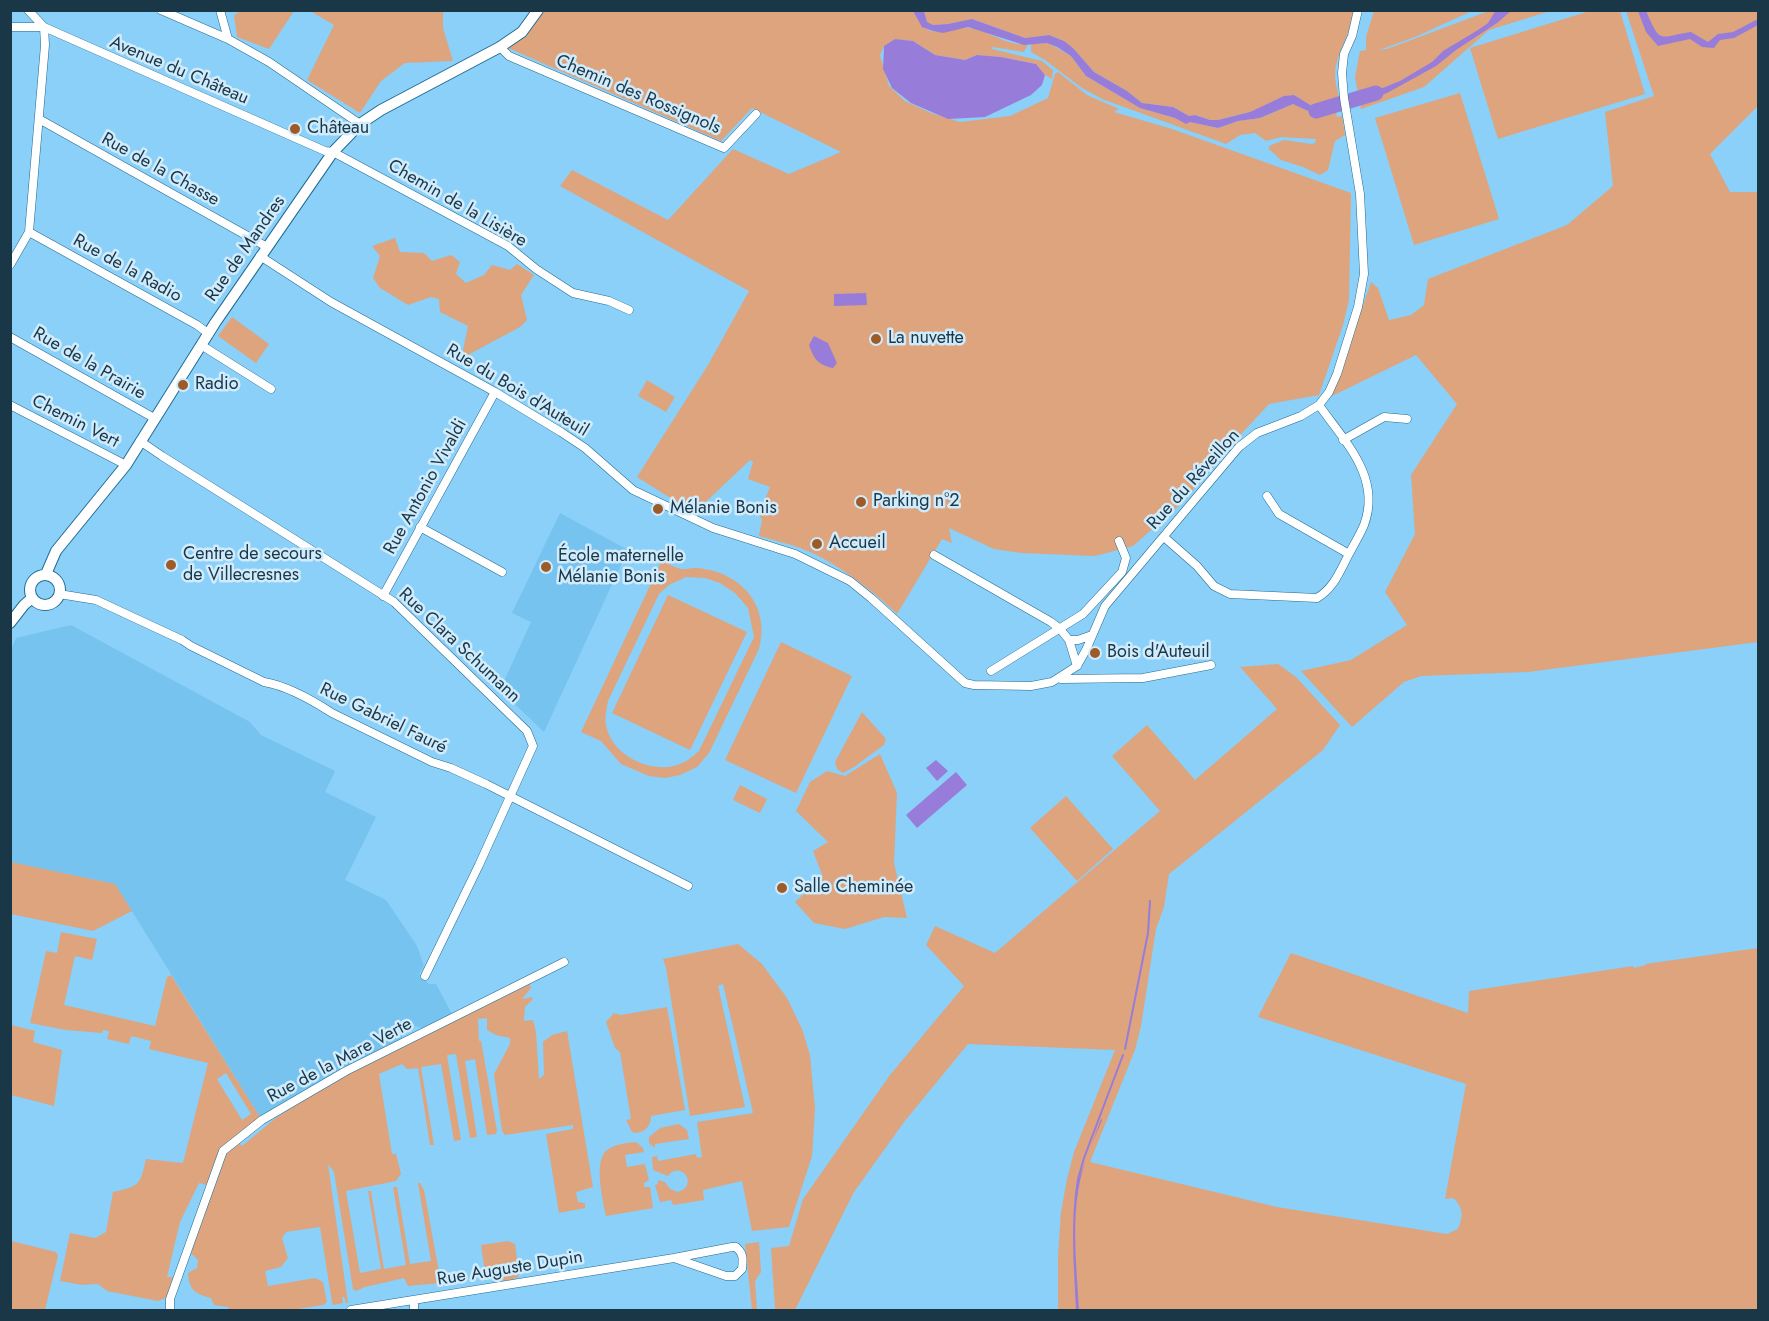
<!DOCTYPE html>
<meta charset="utf-8">
<style>
body{margin:0}
#map{position:relative;width:1769px;height:1321px;overflow:hidden;background:#8ad0f9;font-family:Jost,sans-serif}
canvas{display:block}
.frame{position:absolute;inset:0;border:12px solid #1a3748;pointer-events:none}
</style>
<div id="map">
<canvas width="1769" height="1321"></canvas>
<div class="frame"></div>
</div>
<script>
const ctx = document.querySelector('canvas').getContext('2d');
ctx.lineJoin = 'round';
function fillPath(path, color) { ctx.fillStyle = color; ctx.fill(path, 'evenodd'); }
function trace(path, color, width, dash) { ctx.strokeStyle = color; ctx.lineWidth = width; ctx.lineCap = dash ? 'butt' : 'round'; ctx.setLineDash(dash || []); ctx.stroke(path); }
function drawText(font, color, halo, rows, align = 'center') {
  ctx.font = font + ' Jost,sans-serif'; ctx.lineWidth = 5; ctx.setLineDash([]); ctx.textBaseline = 'middle'; ctx.strokeStyle = halo; ctx.fillStyle = color; for (const [text, x, y, turn = 0] of rows) {
    ctx.save(); ctx.translate(x, y); ctx.rotate((+turn || 0) * Math.PI / 180); ctx.textAlign = isNaN(turn) ? turn : align; if (halo) ctx.strokeText(text, 0, 0); ctx.fillText(text, 0, 0); ctx.restore();
  }
}
fillPath(new Path2D(`
 M560,513L628,550L544,732L500,690L531,622L512,613Z
 M71,625L250,722L261,735L335,771L325,792L376,817L345,880L386,900L417,946L424,966L419,974L429,984H436L452,1014L423,1028L411,1025L403,1030L402,1039L334,1073L260,1117L115,884L11,862V650L16,638Z`), '#77c3f0');
fillPath(new Path2D(`
 M545,10L913,11C918,19 921,28 931,31C943,34 957,26 969,28C989,30 1007,47 1028,44L1024,52L993,47L992,49L1042,61L1053,70L1052,79L1045,75L1036,64L1002,57L977,55L965,60L935,55L913,41L895,39L884,46L880,55L889,86L905,101L931,113L960,122L1010,116L1048,98L1055,74L1058,72L1087,95L1119,109L1114,112L1172,129L1351,193L1349,300L1343,325L1319,395L1269,404L1230,446L1183,502L1133,546L1095,556L1021,553L994,549L949,528L952,543L942,539L897,614C874,591 830,558 800,548C786,543 772,540 759,536L762,520L759,514L770,487L748,479L753,462L750,460L694,513L637,477L708,365L749,291L560,186L572,170L668,220L733,149L789,174L841,152L752,108L721,141L508,48Z
 M1593,10L1620,11L1645,94L1498,139L1470,48Z
 M241,11L242,10L294,11L269,49L237,37L234,15Z
 M310,11H443V28L453,61L405,63L381,81L360,113L307,80L334,25Z
 M924,11H1353C1352,33 1336,52 1335,74C1335,82 1338,91 1339,98L1333,100L1334,104L1312,106L1294,95L1285,96L1250,112L1218,120H1210L1195,115L1189,116L1173,107L1142,103L1127,91L1094,72L1073,48L1064,41L1049,35L1025,38L972,19L948,24L933,25L927,22Z
 M1374,11H1472L1415,37L1379,50L1387,49L1489,11H1550L1489,30L1424,87L1361,109L1355,77L1360,51L1366,50V37Z
 M1626,11H1758V106L1710,154L1730,192H1758V642L1528,672L1421,676L1404,682L1352,727L1301,671L1351,660L1407,625L1385,592L1415,534L1411,475L1457,404L1416,355L1332,396L1371,282L1378,288L1389,320L1411,315L1424,305L1428,279L1567,225L1613,186L1605,112L1654,96Z
 M1048,43L1071,56L1086,76L1140,108L1175,118L1186,123L1190,122L1218,128L1238,121L1260,118L1293,104L1321,117L1336,112L1337,117L1342,116L1345,135L1335,141L1328,170L1320,175L1303,167L1281,160L1269,149V146L1284,140L1312,144L1315,143L1316,139L1281,137L1266,141L1255,133L1240,135L1226,144L1102,99L1082,88L1045,60L1031,52V44Z
 M1460,93L1499,219L1414,245L1375,118Z
 M395,238L400,252L424,253L432,261L451,255L460,262L456,274L466,283L484,275L492,265L510,270L517,264L534,275L521,295L527,320L520,327L466,356L463,350L468,326L440,312L439,299L431,297L408,305L380,288L373,278L380,256L372,246Z
 M232,317L269,344L256,363L218,336Z
 M647,380L675,397L666,412L638,396Z
 M662,560C668,563 676,569 683,569C686,570 689,568 693,568C701,568 712,570 720,573C753,586 768,616 759,649L709,753L697,767L680,775L665,778L649,776L621,764L601,741L581,732ZM686,577L705,578L720,583L735,593L748,608L754,637L699,751C693,756 688,761 680,764C654,775 614,757 607,729C604,720 606,711 608,701L659,594L669,585Z
 M668,595L747,632L690,750L612,713Z
 M781,642L852,676L796,793L725,760Z
 M1278,664L1296,677L1340,725L1323,750L1169,874L1164,907L1156,929L1141,1026L1135,1050L1090,1162L1277,1207L1447,1234L1458,1229C1463,1217 1464,1207 1453,1198L1445,1199L1466,1084L1258,1017L1291,953L1468,1013L1469,991L1633,966L1634,968L1646,965L1645,964L1758,948V1310H1058V1256L1061,1212L1067,1179L1074,1152L1115,1050L968,1044L904,1122L854,1192L795,1310H766L775,1309L771,1248L789,1246L803,1199L890,1075L964,986L926,945L935,926L995,953L1160,811L1112,756L1147,725L1195,780L1277,709L1240,667Z
 M862,712L886,739L884,745L854,767L843,773L837,769L835,762Z
 M880,754L897,793L894,863L907,918L884,917L845,929L814,923L795,902L823,877L813,851L828,842L796,811L810,782L827,771L845,776Z
 M740,785L767,799L760,813L733,800Z
 M1066,796L1113,849L1077,881L1030,828Z
 M11,862L115,884L132,911L93,931L11,914Z
 M61,932L97,939L92,960L75,956L64,1005L155,1026L167,977L171,975L260,1117V1120L235,1138L242,1146L277,1117L344,1075L530,984L531,988L522,999L532,997L533,999L525,1007L524,1021L533,1020L536,1032L539,1079L544,1075L543,1042L552,1035L567,1031L593,1187L576,1192L578,1202L585,1203V1208L559,1213L546,1134L573,1129V1125L505,1135L502,1131L494,1074L510,1044V1038L496,1035L487,1030V1018L478,1019L479,1041H481L497,1131L496,1134L487,1135L475,1059L465,1061L477,1137L470,1138L456,1054L447,1055L461,1140L454,1141L441,1064L421,1067L434,1145H430L418,1068L407,1069L402,1064L379,1074L392,1154H396L401,1174L396,1181L346,1191L360,1273L381,1269L368,1191H371L384,1269L406,1265L393,1187H397L410,1264L431,1261L418,1183H420L424,1190L441,1283L408,1286L404,1278L365,1287L356,1291L353,1289L334,1172L328,1164L348,1303H346L344,1297H342L343,1303L333,1305L332,1302L320,1227L286,1232L282,1238L288,1258L281,1267L265,1271L268,1286L315,1278L323,1282L327,1302L323,1305L291,1310H229L228,1307L214,1305L211,1298C196,1294 189,1291 188,1273L197,1268L198,1260L191,1253L193,1239L201,1224L197,1211L207,1185L199,1183L180,1222L167,1277H174L168,1297L158,1301L107,1291L98,1284L82,1285L60,1281L70,1233L95,1238L106,1232L113,1192C140,1186 140,1185 146,1159L183,1163L208,1063L149,1049L151,1041L131,1036L129,1044L107,1039L109,1031L103,1030L102,1033L66,1030L30,1023L46,951L57,953ZM226,1073L251,1114L242,1120L217,1079Z
 M738,944L762,964L787,998L802,1029L810,1055L815,1109L812,1156L789,1227L752,1231L742,1181L703,1190L704,1200L673,1205L671,1200L660,1202L655,1185L658,1184V1180L665,1182L670,1189L678,1192C687,1189 690,1183 686,1175C680,1169 673,1169 668,1176L653,1170L652,1157L657,1156L658,1161L696,1154L697,1158L702,1157L697,1122L753,1113L723,984L718,986L745,1107L690,1116L666,968L663,959Z
 M667,1007L685,1110L651,1116C651,1127 643,1135 632,1132L626,1120L631,1119L620,1052L615,1048L606,1022L614,1013L621,1015Z
 M11,1025L35,1031L33,1042L62,1050L54,1106L11,1095Z
 M679,1124L687,1130L689,1139L655,1144V1148L649,1143V1137L660,1128Z
 M636,1142L643,1148L644,1152L625,1155L627,1167L645,1164L649,1180L644,1183V1187H650L653,1208L606,1216C603,1201 594,1165 605,1152C612,1144 627,1143 636,1142Z
 M11,1241L56,1252L58,1256L45,1310H11Z
 M508,1241L515,1244L519,1274L517,1278L503,1281L493,1278L492,1273L487,1274L486,1280L481,1245Z
 M759,1242L761,1272L755,1281L757,1310H752L745,1244Z`), '#dda47e');
fillPath(new Path2D(`
 M1496,10L1511,11L1497,23L1456,50L1436,66L1387,93L1359,104L1357,95L1363,96L1400,81L1432,62L1443,51L1478,30L1488,23Z
 M913,11H924L927,22L933,25L948,24L972,19L1025,38L1049,35L1064,41L1073,48L1094,72L1127,91L1142,103L1173,107L1189,116L1195,115L1210,120H1218L1250,112L1284,96L1294,95L1312,106L1334,104L1336,112L1321,117L1293,104L1260,118L1238,121L1218,128L1190,122L1186,124L1175,118L1140,108L1086,76L1071,56L1057,47L1047,43L1024,45L968,27L943,33L933,31L922,27Z
 M1638,11H1646C1661,45 1658,37 1691,32L1708,42L1718,34L1733,32L1758,19V25L1734,38L1720,40L1714,48L1702,47L1690,39L1658,46L1646,32Z
 M895,39L913,41L935,55L965,60L977,55L1001,57L1036,64L1045,75L1042,85L1031,95L985,117L948,119L911,103L892,88L883,69L884,46Z
 M866,293L867,305L834,306V294Z
 M814,336L828,343L837,363L833,368C818,365 814,359 809,345Z
 M936,760L948,771L937,781L926,768Z
 M956,772L967,785L917,828L906,815Z
 M1101,1119L1102,1120C1094,1139 1084,1160 1080,1181C1071,1223 1077,1268 1079,1310H1076C1074,1266 1070,1222 1077,1179L1079,1178Z`), '#977dd9');
trace(new Path2D(`
 M1125,1049L1148,933L1150,901
 M1078,1179L1084,1158L1123,1055`), '#977dd9', 2);
trace(new Path2D(`
 M1316,111L1376,93`), '#977dd9', 15);
const street = new Path2D(`
 M161,10L228,39L269,62L360,124
 M220,10L228,39
 M10,27H44L325,151L333,152L508,246L536,269L573,293L609,301L629,310
 M500,47L509,56L724,148L756,114
 M39,119L267,247
 M29,232L197,325L209,334
 M260,256L331,302L495,392L561,432L585,448L633,490L713,528L795,554L850,581L871,598L965,683L974,685L1031,686L1052,682L1077,666L1086,650L1105,606L1239,447L1257,433L1301,416L1319,405L1329,392L1337,374L1358,307L1364,274L1360,194L1344,98L1342,73L1344,54L1352,36L1358,10
 M10,265L29,232L45,45L44,27L28,10
 M10,337L154,418
 M201,345L271,389
 M10,405L126,465
 M1343,440L1384,417L1407,419
 M140,441L162,456L394,602L527,731L533,746L479,865L425,976
 M1267,496L1279,514L1349,554
 M420,527L502,572
 M1164,537L1197,566L1214,586L1230,594L1317,598C1334,588 1340,571 1349,554C1354,544 1360,535 1364,525C1382,477 1344,441 1319,405
 M934,555L1051,622L1060,629L1069,640H1078L1092,635
 M59,594L96,600L182,640L191,646L264,682C288,686 312,700 332,713L432,762L451,768L486,784L688,886
 M383,596L495,392
 M1069,640L1077,666
 M991,671L1083,614L1122,572L1126,558L1119,541
 M1061,679L1143,678L1211,665
 M414,1300V1310
 M170,1310V1299L223,1151L262,1120L346,1071L564,962
 M351,1310L674,1258L732,1247H736C744,1254 743,1259 742,1269L735,1276H726L674,1258`);
const secondary = new Path2D(`
 M46,574L56,551L126,465L215,323L333,152L360,124L381,110L500,47L522,32L538,10
 M30 590a15 15 0 1 1 30 0a15 15 0 1 1-30 0Z
 M10,623L24,605L32,598`);
trace(street, '#226b90', 9);
trace(secondary, '#226b90', 12);
trace(street, '#fff', 8);
trace(secondary, '#fff', 10);
for (const [x, y, r, color] of [
 [295,129,6,"#9d5b28"],
 [876,339,6,"#9d5b28"],
 [183,385,6,"#9d5b28"],
 [861,502,6,"#9d5b28"],
 [658,509,6,"#9d5b28"],
 [817,544,6,"#9d5b28"],
 [171,565,6,"#9d5b28"],
 [546,567,6,"#9d5b28"],
 [1095,653,6,"#9d5b28"],
 [782,888,6,"#9d5b28"]
]) { const dot = new Path2D(); dot.arc(x, y, r, 0, 2 * Math.PI); ctx.fillStyle = color; ctx.fill(dot); trace(dot, '#d0ebfc', 2); }
drawText('18px', '#1a3748', '#d0ebfc', [
 ["Avenue du Château",179,71,23],
 ["Chemin des Rossignols",638,95,23],
 ["Rue de la Chasse",160,170,29],
 ["Chemin de la Lisière",457,204,30],
 ["Rue de Mandres",246,249,-55],
 ["Rue de la Radio",127,269,29],
 ["Rue de la Prairie",89,364,30],
 ["Rue du Bois d'Auteuil",517,391,31],
 ["Chemin Vert",75,422,27],
 ["Rue du Réveillon",1194,480,-48],
 ["Rue Antonio Vivaldi",426,487,-61],
 ["Rue Clara Schumann",459,646,43],
 ["Rue Gabriel Fauré",383,719,26],
 ["Rue de la Mare Verte",340,1061,-28],
 ["Rue Auguste Dupin",510,1269,-9]
]);
drawText('18px', '#1a3748', '#d0ebfc', [
 ["Château",307,129],
 ["La nuvette",888,339],
 ["Radio",195,385],
 ["Parking n°2",873,502],
 ["Mélanie Bonis",670,509],
 ["Accueil",829,544],
 ["Centre de secours",183,555],
 ["de Villecresnes",183,576],
 ["École maternelle",558,557],
 ["Mélanie Bonis",558,578],
 ["Bois d'Auteuil",1107,653],
 ["Salle Cheminée",794,888]
], 'left');
</script>
